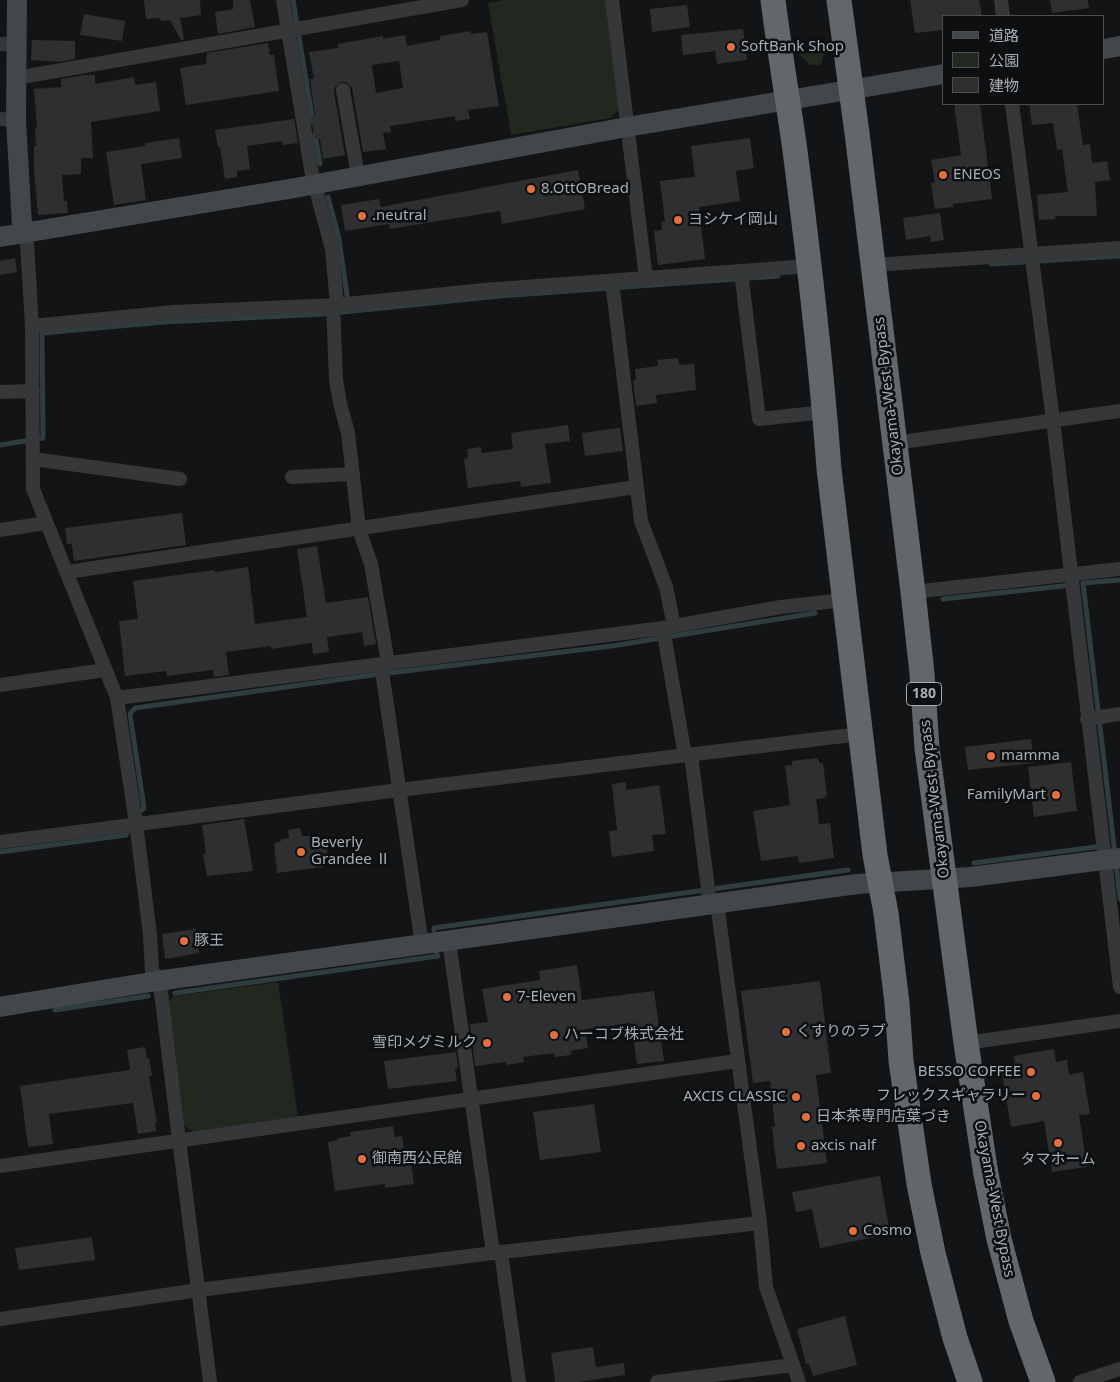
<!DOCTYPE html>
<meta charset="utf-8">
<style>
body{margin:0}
#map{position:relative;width:1120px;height:1382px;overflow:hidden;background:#131415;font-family:"Noto Sans","Noto Sans JP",sans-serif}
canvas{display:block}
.legend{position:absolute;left:942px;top:15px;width:162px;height:90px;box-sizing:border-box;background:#0e0f10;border:1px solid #4b4f52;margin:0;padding:6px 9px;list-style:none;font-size:15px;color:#a6afb4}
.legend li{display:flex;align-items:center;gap:10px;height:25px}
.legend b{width:25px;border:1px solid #4b4f52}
</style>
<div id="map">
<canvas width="1120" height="1382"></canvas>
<ul class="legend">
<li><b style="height:6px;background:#434749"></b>道路</li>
<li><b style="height:14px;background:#222720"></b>公園</li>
<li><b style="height:14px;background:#2e2f31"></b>建物</li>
</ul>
</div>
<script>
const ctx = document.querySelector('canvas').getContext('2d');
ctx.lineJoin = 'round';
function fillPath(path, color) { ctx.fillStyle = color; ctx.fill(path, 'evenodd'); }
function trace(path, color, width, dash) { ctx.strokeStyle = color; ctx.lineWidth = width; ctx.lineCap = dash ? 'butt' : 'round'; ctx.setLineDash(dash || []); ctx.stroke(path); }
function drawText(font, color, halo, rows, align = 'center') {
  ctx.font = font + ' "Noto Sans","Noto Sans JP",sans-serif'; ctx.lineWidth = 5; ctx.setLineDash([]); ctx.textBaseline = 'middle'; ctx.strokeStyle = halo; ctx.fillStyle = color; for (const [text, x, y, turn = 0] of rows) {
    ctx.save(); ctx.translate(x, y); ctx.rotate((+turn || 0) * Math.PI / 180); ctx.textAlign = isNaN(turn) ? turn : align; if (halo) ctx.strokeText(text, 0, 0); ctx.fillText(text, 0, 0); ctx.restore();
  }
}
fillPath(new Path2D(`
 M504,0H605L619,109L611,118L511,135L488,3Z
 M825,50L822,62L819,65H810L799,54Z
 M278,982L298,1117L193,1132L184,1125L169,1001L174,996Z`), '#222720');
trace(new Path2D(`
 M293,0L313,123
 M315,134L320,164
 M328,197L339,239L348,302
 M991,264L1120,256
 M0,445L43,438L42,333L164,322L324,314L499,296L778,276
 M943,599L1072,585
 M142,810L144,808L130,714L135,708L372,675L612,646L815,613
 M0,852L126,835L127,833
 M1115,854L1083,583L1120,580
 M1116,862L1120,899
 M974,863L1103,846
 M434,930V928L848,870
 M175,993L438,956L437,954
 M55,1010L148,996`), '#303d3e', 5);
fillPath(new Path2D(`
 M144,0H200L201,15L180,18L184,40H181L170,20L161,21L160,18L146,19Z
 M233,0H250L255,27L218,34L215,12L233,9Z
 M910,0H979L982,16H944V30L915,33Z
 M1050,0H1088L1089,8L1052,13Z
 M687,5L690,27L652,32L650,9Z
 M84,14L125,21L122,41L80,35Z
 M743,29L747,60L717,64L715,51L683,55L681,35Z
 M471,31V34L487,32L499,106L468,110L470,119L455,121V116L390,126L391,132L383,133L386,149L363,152L352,88L346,82H341L335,87L334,92L345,155L323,159L320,139L315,140L311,117L315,116L310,79H314L309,52L338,48V44L383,36V39L405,35L407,46L440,40V36ZM399,61L403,88L376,93L372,65Z
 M32,40L75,41V59L59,62L31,60Z
 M268,43L270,55H274L279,91L186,105L180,68L206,64L207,53Z
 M84,75H95V84L134,77L135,85L156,82L160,111L91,122L93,158H81V174L62,175L64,201H67L68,213L38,215L34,170V146H36L35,128H37L34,89L61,87V79Z
 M954,104H980L992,199L953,204V207L935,209L931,183L935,182L931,160L961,155Z
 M1029,104H1077L1083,145L1090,144L1092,163L1107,161L1110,180L1095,182L1097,216H1055L1056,219L1039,220L1037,195L1068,192L1062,149L1057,150L1053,123L1032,125Z
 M294,119L298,143L283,145L282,141L247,146L250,169L237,171V177L225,179L220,147H218L215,130Z
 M179,138L182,158L141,164L146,200L114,205L106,152L145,146V143Z
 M750,138L754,168L736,171L740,201L699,207L705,259L658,265L654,231L662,230L661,222H665L660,181L695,177L691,146Z
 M578,170L585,209L502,224L500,211L390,229L389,224L345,231L341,205L379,199L381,207Z
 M940,213L944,240L931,242L930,236L906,240L903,218Z
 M15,258L17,272L0,275V261Z
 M678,358L679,365L694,364L696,390L656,395L657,403L636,406L633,381L636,380L635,369L658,366L657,360Z
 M568,425L570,441L545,444L551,483L521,487L520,481L468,488L464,459L468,458L467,449L481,447L482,453L513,449L511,433Z
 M620,428L623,451L585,456L582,433Z
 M182,513L186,545L74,561L72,544H67L65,528Z
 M317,546L326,603L368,597L376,644L364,646L362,632L327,637L329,652L313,654L312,643L271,649V646L226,652L229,675L214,677L213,670L167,676L166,671L125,676L119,621L138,619L133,581L214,570L215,572L248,567L255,624L307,617L297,549Z
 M1031,739L1034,763L968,770L965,747Z
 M817,758L821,764L823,763L827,795L825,796V798L816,799L819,824L830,823L834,858L799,863L798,856L761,861L753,811L790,805L785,766L792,765V761Z
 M1071,762L1077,811L1034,817L1028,767Z
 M626,782V790L659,785L666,834L652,835L654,851L612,857L609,831L617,830L612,784Z
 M244,819L253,871L207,876L203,854H206L202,825Z
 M300,828L302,836H317V838L319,837L320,842L326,841L328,861L322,862L323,867L277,873L274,844L281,841V839L289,838L288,830Z
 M196,929L199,953L165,959L162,934Z
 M577,965L582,1000L654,991L664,1061L637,1064L631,1023L585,1029L588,1048L571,1051V1055L555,1057L554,1053L523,1057L524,1062L507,1065L506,1062L475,1066L470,1024L488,1022L482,989L540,980L539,971Z
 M820,981L831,1073L816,1075L827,1163L777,1169L772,1127H775L770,1081L753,1083L741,991Z
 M145,1047L147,1058H149L152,1076H149L157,1123H155L156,1131L138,1134L133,1103L49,1114L53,1144L28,1147L20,1086L130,1070L127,1050Z
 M1054,1049L1056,1062L1067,1060L1069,1075L1083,1072L1090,1114L1079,1115L1087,1167L1052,1172L1044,1121L1011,1127L1001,1067L1015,1065L1014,1056Z
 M456,1052L458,1068L455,1069L457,1081L388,1089L384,1061Z
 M594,1104L601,1152L540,1160L533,1112Z
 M393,1126L395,1137L402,1136L404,1149L409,1148L414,1184L385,1188V1184L335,1191L328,1142L338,1140V1138L351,1136L350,1132Z
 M880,1176L890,1234L820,1248L812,1209L796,1212L792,1192Z
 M92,1237L95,1260L19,1270L15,1248Z
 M845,1316L857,1365L813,1376L809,1364H806L797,1329Z
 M593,1347L596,1367L624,1363L625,1375L578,1382H555L551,1353Z`), '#2e2f31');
trace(new Path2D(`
 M283,0L312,175L332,249L337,305
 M612,0L646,279
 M1001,0L1003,16
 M0,44H17
 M16,78L462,0
 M343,90L358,176
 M1012,104L1053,420L1120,987
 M0,119L16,120
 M24,233L27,244L32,326L33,489L117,698L136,823L150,935L152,970L161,992L179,1140L210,1382
 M874,265L1120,248
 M741,272L759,419L825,412
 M612,281L641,521L666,587L674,626
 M333,305L336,380L340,403L348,433L359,529L371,564L388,663
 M32,326L174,312L337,305L484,290L809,266
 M0,392L33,391
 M895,443L1120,411
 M33,459L180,479
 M292,477L353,474
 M0,530L46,523
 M67,572L636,487
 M913,592L1120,569
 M663,628L685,756
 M381,664L422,945
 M0,685L105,670
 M117,698L663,628L781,607L844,600
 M1087,719L1120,714
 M691,755L710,904
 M0,842L399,790L860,734
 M717,903L760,1223L766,1287L799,1382
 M449,941L493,1253
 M966,1043L1120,1021
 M0,1166L737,1061
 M501,1252L519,1382
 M0,1319L199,1290L493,1253L760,1223
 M657,1382L793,1365
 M1080,1382L1120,1369`), '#353739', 14);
trace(new Path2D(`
 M17,0L16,120L22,226L24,233
 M1104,49L1120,46
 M0,237L295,188L627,127L944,74
 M0,1007L157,981L857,884L970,877L1120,858`), '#434749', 20);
trace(new Path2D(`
 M773,0C779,48 787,95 794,143C808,251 821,360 829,469L875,855L886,913L897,1003L901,1061L919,1184L933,1253L955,1338L970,1382
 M839,0L857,133L913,592L922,673L927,748L966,1043L986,1174L999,1239L1021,1321L1043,1382`), '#61676a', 25);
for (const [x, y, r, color] of [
 [731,47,5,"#e07040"],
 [943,175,5,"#e07040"],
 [531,189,5,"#e07040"],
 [362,216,5,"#e07040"],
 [678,220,5,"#e07040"],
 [991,756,5,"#e07040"],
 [1056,795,5,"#e07040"],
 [301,852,5,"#e07040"],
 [184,941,5,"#e07040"],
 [507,997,5,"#e07040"],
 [786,1032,5,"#e07040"],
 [554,1035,5,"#e07040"],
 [487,1043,5,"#e07040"],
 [1031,1072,5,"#e07040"],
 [1036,1096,5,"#e07040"],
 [796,1097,5,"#e07040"],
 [806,1117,5,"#e07040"],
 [1058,1143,5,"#e07040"],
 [801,1146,5,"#e07040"],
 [362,1159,5,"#e07040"],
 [853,1231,5,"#e07040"]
]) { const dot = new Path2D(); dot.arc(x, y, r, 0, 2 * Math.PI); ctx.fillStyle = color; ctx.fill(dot); trace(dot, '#0e0f10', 2); }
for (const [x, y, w] of [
 [924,694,35]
]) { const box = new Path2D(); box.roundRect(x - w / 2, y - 11.5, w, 23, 4); ctx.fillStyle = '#0e0f10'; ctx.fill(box); trace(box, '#a6afb4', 1); }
drawText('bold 14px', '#a6afb4', null, [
 ["180",924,694]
]);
drawText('15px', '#a6afb4', '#0e0f10', [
 ["SoftBank Shop",741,47],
 ["ENEOS",953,175],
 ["8.OttOBread",541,189],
 [".neutral",372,216],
 ["ヨシケイ岡山",688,220],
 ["mamma",1001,756],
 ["FamilyMart",1046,795,"right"],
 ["Beverly",311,843],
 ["Grandee Ⅱ",311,860],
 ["豚王",194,941],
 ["7-Eleven",517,997],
 ["くすりのラブ",796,1032],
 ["ハーコブ株式会社",564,1035],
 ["雪印メグミルク",477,1043,"right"],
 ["BESSO COFFEE",1021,1072,"right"],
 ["フレックスギャラリー",1026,1096,"right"],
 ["AXCIS CLASSIC",786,1097,"right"],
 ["日本茶専門店葉づき",816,1117],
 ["axcis nalf",811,1146],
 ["御南西公民館",372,1159],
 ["タマホーム",1058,1160,"center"],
 ["Cosmo",863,1231]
], 'left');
drawText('15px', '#a6afb4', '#0e0f10', [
 ["Okayama-West Bypass",889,396,-97],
 ["Okayama-West Bypass",935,799,-97],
 ["Okayama-West Bypass",994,1199,79]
]);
</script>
